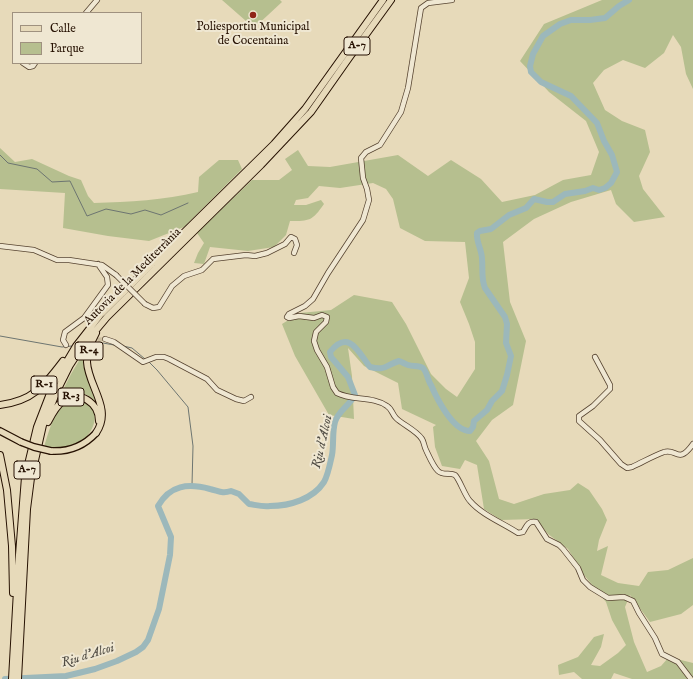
<!DOCTYPE html>
<meta charset="utf-8">
<style>
body{margin:0}
#map{position:relative;width:693px;height:679px;overflow:hidden;background:#e7daba;font-family:"IM FELL English",serif}
canvas{display:block}
.legend{position:absolute;left:12px;top:12px;width:130px;height:52px;box-sizing:border-box;background:#efe7d2;border:1px solid #9f917f;margin:0;padding:5px 7px;list-style:none;font-size:12px;color:#261102}
.legend li{display:flex;align-items:center;gap:8px;height:20px}
.legend b{width:20px;border:1px solid #9f917f}
</style>
<div id="map">
<canvas width="693" height="679"></canvas>
<ul class="legend">
<li><b style="height:5px;background:#e7daba"></b>Calle</li>
<li><b style="height:11px;background:#b6bf8f"></b>Parque</li>
</ul>
</div>
<script>
const ctx = document.querySelector('canvas').getContext('2d');
ctx.lineJoin = 'round';
function fillPath(path, color) { ctx.fillStyle = color; ctx.fill(path, 'evenodd'); }
function trace(path, color, width, dash) { ctx.strokeStyle = color; ctx.lineWidth = width; ctx.lineCap = dash ? 'butt' : 'round'; ctx.setLineDash(dash || []); ctx.stroke(path); }
function drawText(font, color, halo, rows, align = 'center') {
  ctx.font = font + ' "IM FELL English",serif'; ctx.lineWidth = 4; ctx.setLineDash([]); ctx.textBaseline = 'middle'; ctx.strokeStyle = halo; ctx.fillStyle = color; for (const [text, x, y, turn = 0] of rows) {
    ctx.save(); ctx.translate(x, y); ctx.rotate((+turn || 0) * Math.PI / 180); ctx.textAlign = isNaN(turn) ? turn : align; if (halo) ctx.strokeText(text, 0, 0); ctx.fillText(text, 0, 0); ctx.restore();
  }
}
fillPath(new Path2D(`
 M222,0H280L282,2L254,28Z
 M602,0H693V89L686,74L681,47L673,35L664,53L645,68L623,60L604,70L593,83L605,110L622,121L645,130L650,152L639,176L643,189L665,217L634,222L616,204L611,190L571,202L534,219L503,242L510,302L526,341L513,405L492,420L476,441L489,461L499,499L514,504L544,494L570,490L578,483L589,490L602,509L607,520L599,540L597,551L608,546L601,575L618,583L639,586L648,572L668,570L693,558V605L681,614L650,622L630,595L625,607L634,642L647,672L661,666L669,657L693,663V679H632L614,673L611,679H582L574,672L559,675L558,665L578,657L594,637L604,634L601,647L591,665L600,666L618,653L626,645L612,620L606,602L584,575L568,549L548,534L536,519L501,520L484,509L477,465L465,460L460,469L442,466L435,447L433,427L436,425L402,409L398,383L364,366L348,348L352,376L354,419L329,415L295,356L282,324L300,313L331,310L354,295L392,302L406,324L431,374L446,389L457,397L475,369V342L469,324L460,302L469,278L465,242L425,241L400,228L393,199L386,189L373,183L340,188L319,186L308,198L296,200L294,205H306L321,200L324,204C312,221 310,221 290,221L286,235L274,247L248,251L210,247L204,264L194,263L198,253L204,243L197,233L252,180H279L292,170L285,159L298,150L308,166L330,167L398,155L428,176L451,160L481,179L502,202L535,195L563,180L591,175L599,152L586,121L549,92L520,61L544,24Z
 M0,148L15,162L32,159L69,176L81,180L88,196L94,203C129,202 164,200 198,192L199,177L219,160H238L242,169L184,227L149,241L108,236L63,228L65,193L0,189Z
 M83,354L85,370L89,383L91,384L98,404C87,390 72,390 58,400L71,374Z
 M73,400C106,397 99,437 72,447C63,450 53,448 44,447C50,429 54,407 73,400Z`), '#b6bf8f');
trace(new Path2D(`
 M0,155L8,163L37,169L52,182L70,181L87,216L106,209L131,214L145,210L161,215L188,203
 M0,336L62,347L72,346
 M93,344L103,343L114,345
 M123,346L132,348L145,359
 M148,361L157,370L188,407L193,446L192,485`), '#6d7571', 1);
trace(new Path2D(`
 M5,679L66,676L95,669L117,661L136,652L143,647L148,640L159,609L170,555L171,537L158,506C170,485 188,483 210,489C219,491 222,494 231,491L239,494L249,504C256,505 263,507 270,506C290,506 313,499 324,482C328,475 330,464 332,455C334,444 332,433 335,422C338,411 350,405 355,395L348,377L331,357L330,352C349,328 359,353 370,367C387,371 385,365 399,361C402,362 405,364 408,365C413,367 418,365 423,368C427,372 428,381 431,385C437,399 453,431 470,431L473,427L474,421L487,410L492,401L502,391L507,375L511,356L506,343L507,324L505,317L485,288C481,279 483,268 482,259C482,250 476,242 477,233L480,231L491,229L509,215L526,208L534,199L547,202H553L565,194L585,191L593,188L599,190L605,188L611,183L617,172L612,155L604,141L597,123L571,96L541,82L531,72L530,66L533,54L543,36L560,24L571,20H590L605,18L619,6L629,0`), '#9cb8bb', 6);
trace(new Path2D(`
 M91,341L105,339`), '#cabc9e', 4.5, [4.5, 2]);
const minor = new Path2D(`
 M452,0L428,3L421,8L408,88L401,112L380,145L366,152L361,158L363,178L367,189L369,200L363,220L328,273L313,299L305,306L289,314L287,317L289,318L299,316L314,318L322,315L327,317L326,322L316,332L314,341L317,350L327,367L333,387L337,393C352,401 373,396 387,406C392,409 392,414 396,418C403,425 416,430 422,439C424,442 424,446 426,450C429,456 433,466 438,471C443,476 450,472 455,475C459,478 465,496 470,501C482,515 503,523 518,533L523,532C526,527 528,520 536,522L547,539L559,545L563,549L578,568L583,580L590,587L608,598L624,597L633,601L639,613L655,638L662,654L678,662L691,679
 M86,13L97,0
 M23,63L29,67L33,66L35,63
 M0,246L34,250L57,260H69L102,265L116,275
 M145,304L153,308L159,307L172,286L184,276L202,270L213,259L246,255L255,256L267,253L285,244L291,237L295,239L297,245L294,253
 M105,339L114,342L143,362L156,357H164L169,359L207,379L217,390L236,399L244,401L251,397
 M66,345L63,340L65,332L84,318L108,285L107,277L98,264
 M595,357L610,385V389L593,406L579,416V421L600,440L621,464L627,468L632,467C643,462 653,456 664,452C677,448 678,465 693,444`);
const major = new Path2D(`
 M0,431L21,442
 M51,451C70,452 84,446 96,433`);
const highway = new Path2D(`
 M0,405C33,401 44,386 63,361
 M48,422C52,414 56,406 63,401C79,389 99,403 99,421
 M96,433C113,409 88,386 87,362C87,351 91,342 96,333
 M0,455L7,490L12,546L13,593
 M12,679L19,555L25,477L37,427L54,383L76,346L101,314L274,144L305,109L383,0
 M18,679L27,509L31,478L43,425L57,391L70,365L81,348L107,317L261,165L311,112L349,58L391,0`);
trace(minor, '#564330', 6);
trace(major, '#261102', 8);
trace(highway, '#261102', 8);
trace(minor, '#efe7d2', 4.5);
trace(major, '#e7daba', 5.5);
trace(highway, '#e7daba', 6);
const minorBridge = new Path2D(`
 M116,275L145,304`);
const majorBridge = new Path2D(`
 M21,442L34,447L51,451`);
trace(minorBridge, '#564330', 6, []);
trace(majorBridge, '#261102', 8, []);
trace(minorBridge, '#efe7d2', 4.5);
trace(majorBridge, '#e7daba', 5.5);
for (const [x, y, r, color] of [
 [253,15,4,"#8f2418"]
]) { const dot = new Path2D(); dot.arc(x, y, r, 0, 2 * Math.PI); ctx.fillStyle = color; ctx.fill(dot); trace(dot, '#efe7d2', 1.5); }
for (const [x, y, w] of [
 [357,46,26],
 [89,351,28],
 [44,385,26],
 [71,397,26],
 [27,470,26]
]) { const box = new Path2D(); box.roundRect(x - w / 2, y - 9, w, 18, 3); ctx.fillStyle = '#efe7d2'; ctx.fill(box); trace(box, '#261102', 1); }
drawText('bold 11px', '#261102', null, [
 ["A-7",357,46],
 ["R-4",89,351],
 ["R-1",44,385],
 ["R-3",71,397],
 ["A-7",27,470]
]);
drawText('12px', '#261102', '#efe7d2', [
 ["Poliesportiu Municipal",253,28],
 ["de Cocentaina",253,42]
]);
drawText('12px', '#261102', '#efe7d2', [
 ["Autovia de la Mediterrània",133,277,-45]
]);
drawText('italic 13px', '#4f4b43', '#efe7d2', [
 ["Riu d'Alcoi",323,442,-77],
 ["Riu d'Alcoi",88,656,-17]
]);
</script>
